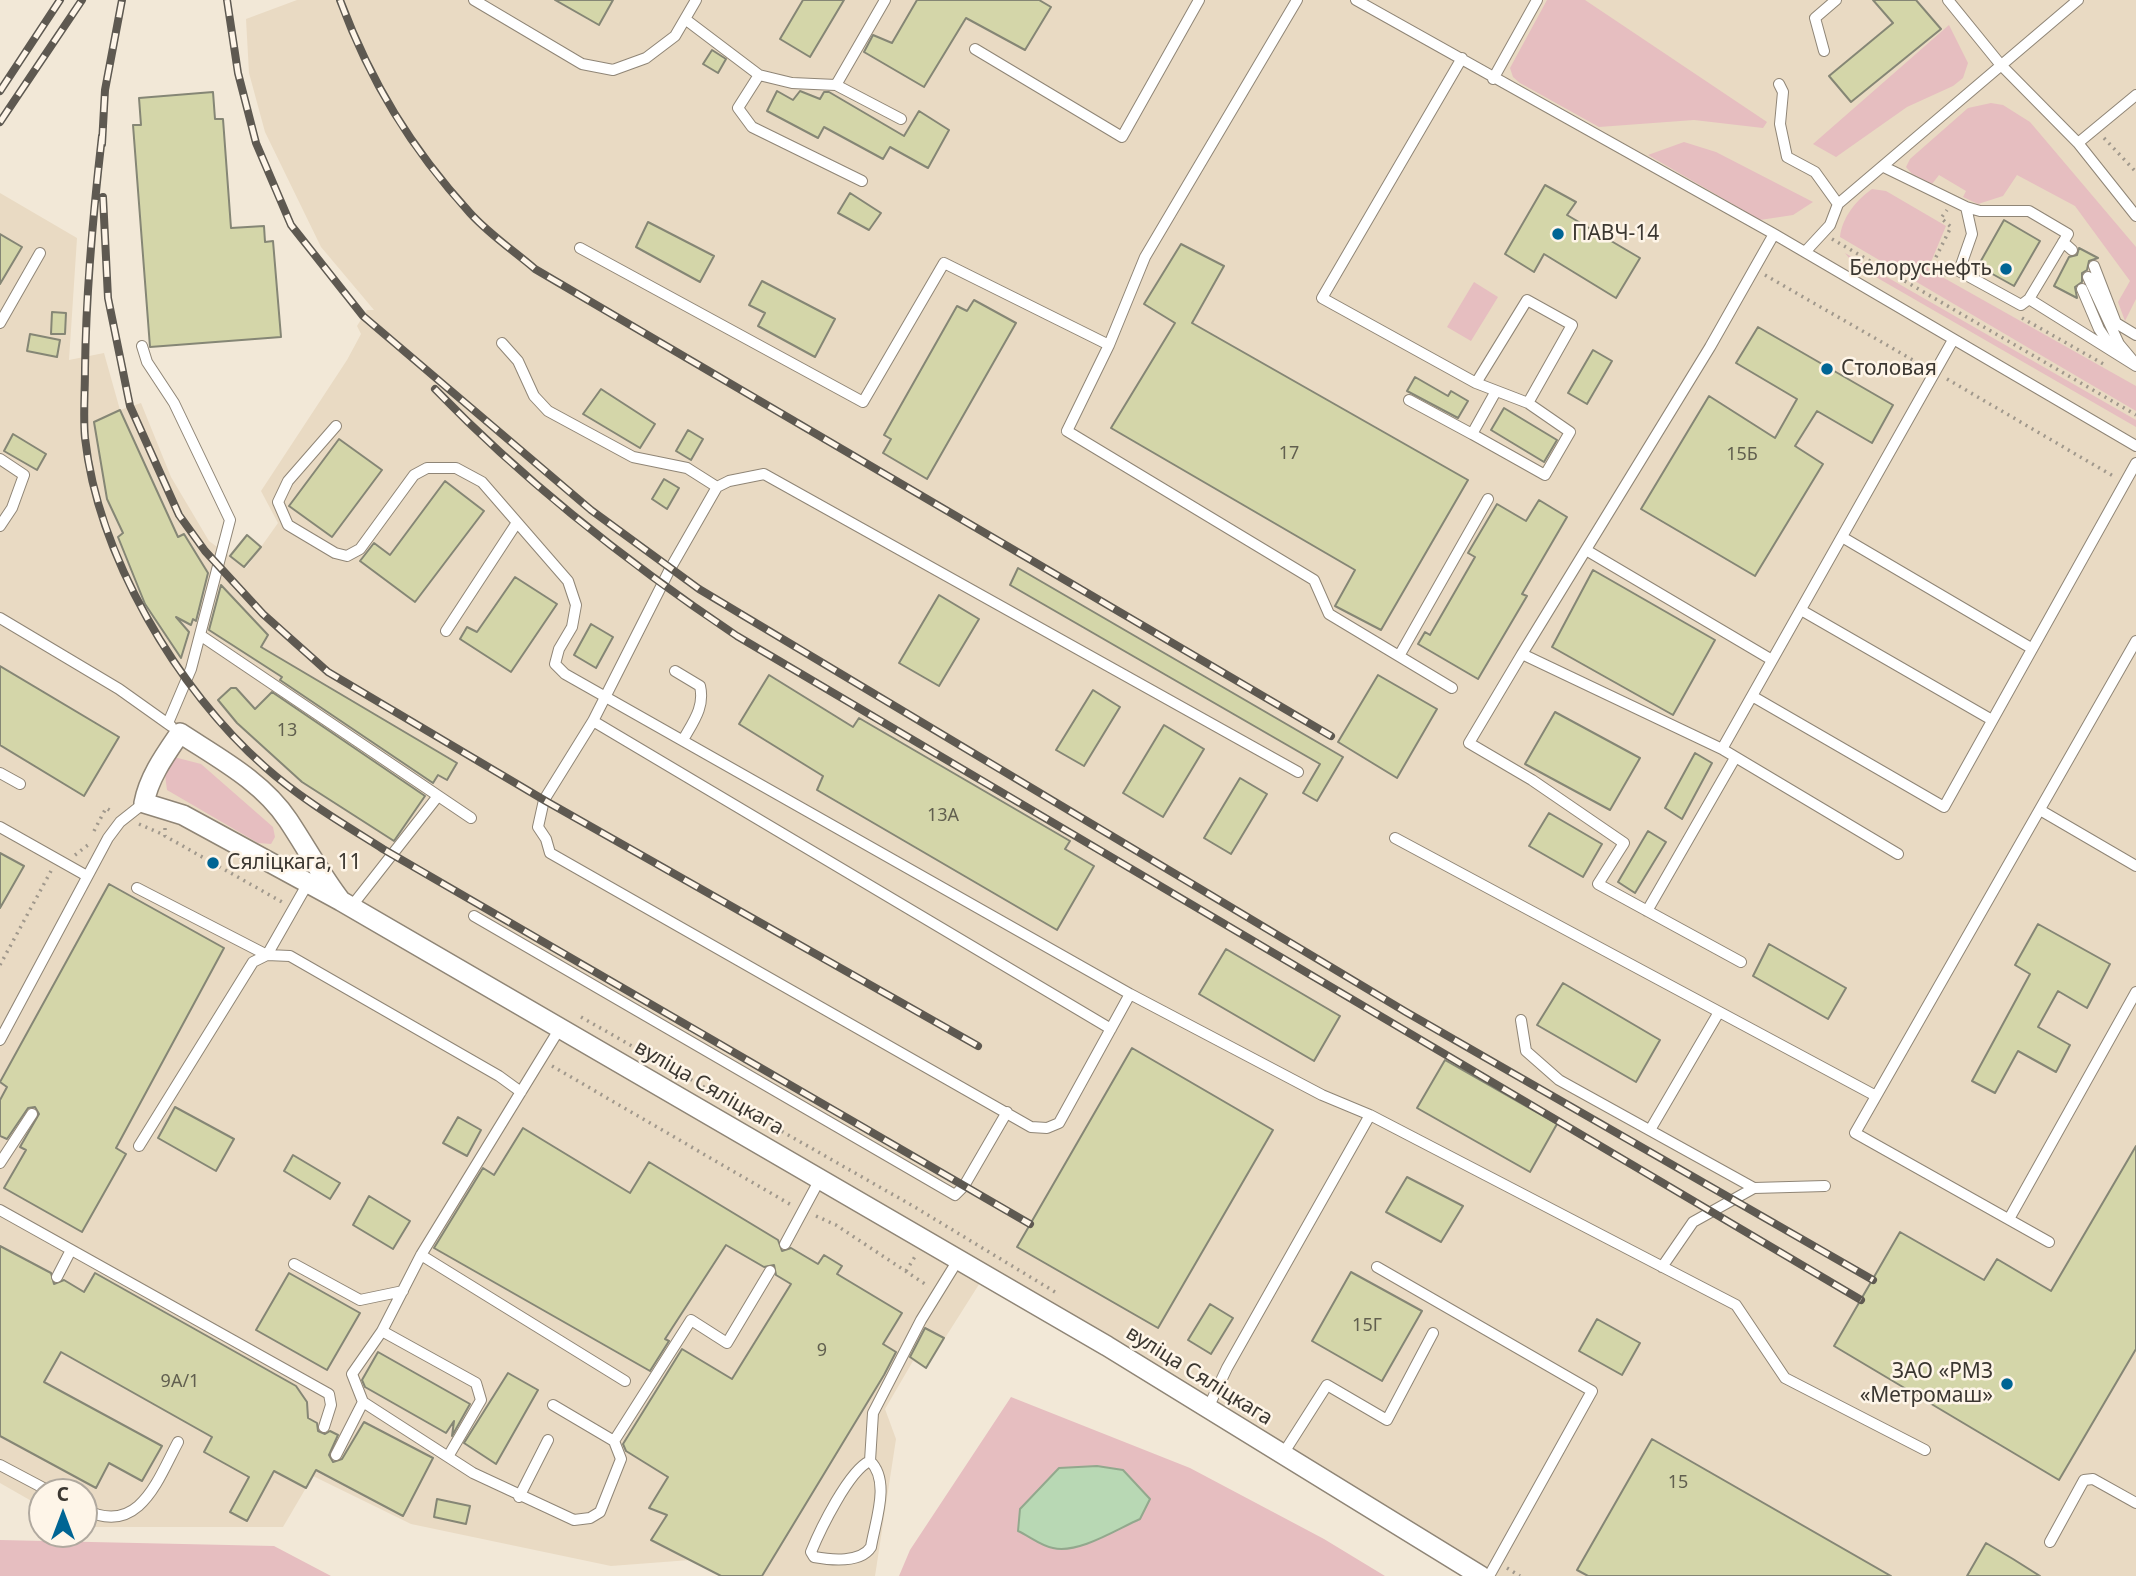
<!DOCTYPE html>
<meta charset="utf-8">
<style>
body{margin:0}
#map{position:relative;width:2136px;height:1576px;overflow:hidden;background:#f2e8d7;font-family:"Noto Sans",sans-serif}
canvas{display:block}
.north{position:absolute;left:28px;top:1478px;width:70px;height:70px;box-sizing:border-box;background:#fef5e8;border:2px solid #b0a99f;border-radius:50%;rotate:0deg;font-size:19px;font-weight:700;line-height:28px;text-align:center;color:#3b3731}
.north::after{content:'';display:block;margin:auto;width:24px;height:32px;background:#006594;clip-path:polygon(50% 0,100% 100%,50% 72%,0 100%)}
</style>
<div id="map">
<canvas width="2136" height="1576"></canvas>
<div class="north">С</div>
</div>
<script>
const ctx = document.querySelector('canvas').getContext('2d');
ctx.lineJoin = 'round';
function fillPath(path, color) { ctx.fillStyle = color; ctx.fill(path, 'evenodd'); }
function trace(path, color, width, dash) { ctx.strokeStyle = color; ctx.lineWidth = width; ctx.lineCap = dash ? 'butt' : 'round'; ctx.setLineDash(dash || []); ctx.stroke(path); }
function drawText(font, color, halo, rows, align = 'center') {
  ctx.font = font + ' "Noto Sans",sans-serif'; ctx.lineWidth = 5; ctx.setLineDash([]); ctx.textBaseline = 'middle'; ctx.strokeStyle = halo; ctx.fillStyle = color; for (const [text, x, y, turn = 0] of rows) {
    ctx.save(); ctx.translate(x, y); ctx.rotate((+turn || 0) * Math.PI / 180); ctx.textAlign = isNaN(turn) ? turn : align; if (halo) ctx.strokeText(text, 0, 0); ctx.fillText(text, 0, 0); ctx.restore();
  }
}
fillPath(new Path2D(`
 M297,0H2136V1576H1492L990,1267L926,1368L913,1361L885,1409L896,1439L875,1576H721L690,1560L611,1566L411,1524L313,1476L283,1527H84V1492H42V1507L0,1483V193L77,238L69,360L104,353L120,410L141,403L171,477L209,541L246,568L278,523L261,491L347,360L361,334L357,326L367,310H374L321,247L265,132L249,73L246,19Z`), '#e9dac3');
fillPath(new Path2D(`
 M1547,0H1585L1767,122L1763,128L1694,120L1599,127L1520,83L1513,77L1510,68Z
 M1949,25L1968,63L1963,78L1953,86L1907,107L1836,157L1813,144Z
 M1991,103L2003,105L2030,122L2136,247V299L2125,321L2118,302L2130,281L2075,206L2017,175L2003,196L1978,204L1963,197L1966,191L1939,175L1932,184L1912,174L1906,167L1910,159L1968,108Z
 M1684,142L1716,152L1813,202L1793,215L1760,220L1648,155Z
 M1872,189L1886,191L1946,226L1928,269L2136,386V411L1840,237C1842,218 1856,200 1872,189Z
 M1845,253L2136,420V427L1855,265Z
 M1474,282L1498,297L1471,341L1447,327Z
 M174,757L201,764L273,827L275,837L271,844L258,843L167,790L165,775Z
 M1011,1397L1190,1468L1324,1539L1385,1576H899L910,1550Z
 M0,1540L274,1546L331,1576H0Z`), '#e6bec0');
const water = new Path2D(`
 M1097,1466L1123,1470L1150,1499L1140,1519C1117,1529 1079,1554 1053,1548C1041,1546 1029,1536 1018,1531L1020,1509L1059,1468Z`);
fillPath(water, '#b8d8b4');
trace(water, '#92a88d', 2);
const building = new Path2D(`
 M555,0H613L599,25Z
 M803,0H844L810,57L780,39Z
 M917,0H1039L1051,7L1025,50L966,18L924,87L864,52L873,35L892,43Z
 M1873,0H1916L1941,29L1851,102L1829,76L1893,23Z
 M712,50L726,59L718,73L703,64Z
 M777,91L793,100L800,91L820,99L824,92H829L904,136L919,111L949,130L928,168L890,147L883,159L824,127L818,138L767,111Z
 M213,92L215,119H223L231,228L264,226L265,242L273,241L281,337L150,347L133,125H141L139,98Z
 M1545,185L1576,202L1567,215L1640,258L1616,298L1544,254L1534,272L1505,254Z
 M850,193L881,213L869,230L838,213Z
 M2004,220L2040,241L2014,286L1978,266Z
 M648,222L714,256L700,282L636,247Z
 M0,234L22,247L0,284Z
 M1181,244L1224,266L1192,323L1468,480L1381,630L1335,606L1355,570L1111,428L1175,323L1144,304Z
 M2079,248L2098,258L2089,261L2087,270L2082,273V282L2075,287L2077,298L2054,286L2069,257L2077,255Z
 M762,281L835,319L815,357L758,326L765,313L749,305Z
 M974,300L1016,323L927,479L883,453L891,439L884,435L957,306L967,311Z
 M52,312L66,313L65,334H51Z
 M1758,327L1893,405L1872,443L1817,411L1795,446L1823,464L1755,576L1641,509L1709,396L1775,438L1797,399L1736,363Z
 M30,334L60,340L57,357L27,351Z
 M1593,350L1612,361L1587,404L1568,393Z
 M1415,377L1448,396L1451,391L1468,401L1458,418L1407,391Z
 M601,389L655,424L640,448L583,414Z
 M1504,408L1557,440L1544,462L1491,430Z
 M120,410L178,537L184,534L208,573L196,621L193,619L191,625L176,617L189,632L181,658L145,604L118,537L123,533L107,499L94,422Z
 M688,430L703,439L691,460L676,451Z
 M13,434L46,454L37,470L4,451Z
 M339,439L382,470L332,537L289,506Z
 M664,479L679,488L667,509L652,499Z
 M445,481L484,511L415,602L360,561L374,543L390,555Z
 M1539,500L1567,517L1522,594L1527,596L1478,679L1418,644L1425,632L1430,635L1475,557L1468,553L1497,504L1526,521Z
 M247,535L261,547L244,567L230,556Z
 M1018,568L1343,757L1317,801L1303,793L1320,764L1010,585Z
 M1593,570L1715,640L1673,715L1552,647Z
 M515,577L557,604L511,672L460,639L467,627L477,632Z
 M221,585L268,635L261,647L457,763L447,780L438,775L433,783L280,680L282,677L209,630Z
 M939,595L979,619L939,686L899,663Z
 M591,624L613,637L596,668L574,655Z
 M0,666L119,737L84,796L0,745Z
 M769,675L853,727L859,718L1070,841L1065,849L1094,866L1057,930L817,790L823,776L739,724Z
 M1378,675L1437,709L1397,778L1338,742Z
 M231,688H236L255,709L272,692L425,796L394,841L302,782L237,723L218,700Z
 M1093,690L1120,707L1084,766L1056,750Z
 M1555,712L1640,758L1610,810L1525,764Z
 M1164,725L1204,749L1163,817L1123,793Z
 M1695,753L1712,763L1682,819L1665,808Z
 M1240,778L1267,794L1231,854L1204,838Z
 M1549,813L1602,844L1583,877L1529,846Z
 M1648,831L1666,842L1635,893L1618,882Z
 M0,853L24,866L0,908Z
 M109,884L224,948L116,1148L126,1154L82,1232L4,1188L26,1150L20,1147L39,1114L35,1107L28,1108L7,1139L0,1136V1100L7,1087L0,1082Z
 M2038,924L2110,964L2087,1008L2058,991L2038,1027L2070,1045L2056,1072L2018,1051L1995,1093L1972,1081L2030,974L2015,965Z
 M1769,944L1846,988L1828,1019L1753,976Z
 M1226,949L1340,1016L1314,1061L1199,994Z
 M1563,983L1660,1040L1636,1082L1537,1025Z
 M1132,1048L1273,1130L1158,1328L1017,1247Z
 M1445,1060L1557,1124L1530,1172L1417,1108Z
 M175,1107L234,1139L216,1171L158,1138Z
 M458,1117L481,1130L467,1156L443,1143Z
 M523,1128L630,1193L649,1162L778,1240L782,1251L791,1248L818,1264L824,1255L842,1266L837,1274L902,1313L883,1344L896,1352L884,1375L762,1576H721L651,1540L667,1515L649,1508L668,1477L626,1451L623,1444L682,1349L732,1379L791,1284L776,1275L774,1265L764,1267L726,1245L665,1339L669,1341L650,1371L434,1248L483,1168L494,1175Z
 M2136,1146V1349L2059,1480L1834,1346L1900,1232L1984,1280L1997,1259L2051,1291Z
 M293,1155L340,1183L330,1199L284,1171Z
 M1407,1177L1463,1206L1441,1242L1386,1212Z
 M369,1196L410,1221L393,1249L353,1225Z
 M0,1246L51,1273L54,1284L64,1280L84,1292L95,1273L296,1386L307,1402L308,1418L317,1423L318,1431L325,1434L330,1431L338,1435L329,1455L333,1462L342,1459L364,1422L433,1458L403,1516L316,1470L306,1488L274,1471L247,1521L230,1512L249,1477L204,1452L212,1437L61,1352L44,1382L162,1446L142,1481L109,1463L96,1488L0,1436Z
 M1351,1272L1422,1311L1382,1381L1312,1341Z
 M289,1273L360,1313L327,1370L256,1330Z
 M1210,1304L1233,1318L1211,1354L1188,1340Z
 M1597,1319L1640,1343L1622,1375L1579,1351Z
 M925,1328L944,1338L926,1368L910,1357Z
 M378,1352L470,1404L452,1436L454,1421L446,1433L365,1387L362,1380Z
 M508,1373L538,1390L496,1464L464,1443Z
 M1652,1439L1891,1576H1588L1577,1570Z
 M437,1499L470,1506L466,1524L434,1517Z
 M1986,1543L2013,1559L2040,1576H1967Z`);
fillPath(building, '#d4d6a9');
trace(building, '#858675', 2);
const lane = new Path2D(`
 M474,0L582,64L613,70L646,58L675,36L696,0
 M1297,0L1145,257L1109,345L1067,431L1314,580L1329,614L1452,688
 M1356,0L1774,234L2136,446
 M1948,0L2000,64L2078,143L2136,216
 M685,19L759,75L792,83L836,85L901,119
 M975,49L1122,137L1199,0
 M1824,51L1815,18L1836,0
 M1462,58L1322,298L1476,383L1527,300L1572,325L1528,403L1476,383
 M759,75L738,108L752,127L862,181
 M1493,79L1537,0
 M1779,84L1783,92L1780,124L1787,157L1815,172L1838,204
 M836,85L885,0
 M2078,143L2136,95
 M1884,167L1966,207L1980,211H2029L2068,234L2029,299L2136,366
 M1966,207L1972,234L1959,271L2021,305L2029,299
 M1774,234L1710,347L1522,654L1722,749L1953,340
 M2063,242L2072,250
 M580,248L863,402L944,263L1109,345
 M1805,252L1830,225L1838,204L2078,0
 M2094,266L2116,323L2136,335
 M2088,277L2119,344L2134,362
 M2082,289L2099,329L2114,351
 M0,323L40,253
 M502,343L518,361L534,396L548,411L633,457L687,468L717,487
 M142,346L147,362L174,403L230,520L191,669L168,723
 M1496,391L1472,434L1545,475L1570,432L1528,403
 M1409,400L1472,434
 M336,426L288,481L278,502L288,525L335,553L347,556L360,549L414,475L427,468H456L482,482L568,581L576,605L572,627L559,649L555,664L565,674L1130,994L1322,1095L1370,1115L1227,1368L1208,1408
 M0,459L24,475L12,508L0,526
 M1842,537L2031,648
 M1586,550L1772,660
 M1801,610L1992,720
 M0,618L119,689L171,726
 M446,631L516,524
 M200,635L471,818
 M1522,654L1469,743L1532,780L1624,843L1598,884L1741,962
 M1399,656L1488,499
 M675,671L700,686C705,707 693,722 683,740
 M1752,696L1944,807L2136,463
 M593,721L1111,1029
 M1722,749L1898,854
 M0,773L20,784
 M2040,810L2136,866
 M0,827L87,876
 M1395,838L1876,1096
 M137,888L267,955L290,956L499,1076L521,1092
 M351,907L438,796
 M1647,911L1735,758
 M474,916L955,1195L964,1186L1007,1112
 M1130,994L1059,1123L1047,1128L1031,1127L550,853L546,839L538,827L544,800L593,721L670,569L717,487L729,481L764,474L1298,772
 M1521,1020L1526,1051L1559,1080L1754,1188
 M0,1040L108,838L120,822L144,803
 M1370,1115L1736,1305L1785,1378L1925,1450
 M1650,1130L1719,1012
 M139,1146L253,962L267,955L308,883
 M0,1163L32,1114
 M0,1210L329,1394L331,1405L324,1427
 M2009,1219L2136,992
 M2049,1242L1855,1133L2136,641
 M785,1244L820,1179
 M421,1255L625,1381
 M294,1264L360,1300L403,1291
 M1377,1267L1592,1391L1489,1576
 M1662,1267L1693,1222L1754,1188L1825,1186
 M57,1277L71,1250
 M382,1331L476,1383L481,1400L449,1455
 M553,1405L614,1441L621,1459L600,1512L590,1518L574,1520L473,1473L363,1402L352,1374L382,1331L421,1255L560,1028
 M614,1441L691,1320L727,1343L770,1271
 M1283,1454L1327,1385L1387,1420L1433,1333
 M336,1455L363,1402
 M870,1461C849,1470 820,1530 811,1552L814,1557C831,1560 861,1563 871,1547C875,1522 891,1481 870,1461L873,1413L921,1320L958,1260
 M0,1465L51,1492
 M519,1497L548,1440
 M84,1509C139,1538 158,1479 178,1442
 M2050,1542L2084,1480L2093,1479L2136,1503`);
const street = new Path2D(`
 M341,901C321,875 306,847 288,820C262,781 218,758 180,733C165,755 149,777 144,803L183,815L341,901L1107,1346L1481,1576`);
trace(lane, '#8f8576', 12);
trace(street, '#8f8576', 22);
trace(new Path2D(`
 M2104,138L2136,172
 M1832,239L2136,415
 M1765,275L1925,367
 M1946,275L1931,267L1951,227L1941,218L1947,210
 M2022,318L2107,366
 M1947,379L2113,476
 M139,824L164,835
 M165,828V836L282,902
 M94,831L106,808L113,812
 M75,855L88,845
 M0,965L51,871
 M581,1017L913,1206L1055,1292
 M552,1066L793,1206
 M816,1216L836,1225L928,1286
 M906,1271L916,1255
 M1507,1568L1520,1576`), '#a0988c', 3.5, [2, 5]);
trace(lane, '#fff', 10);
trace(street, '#fff', 19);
const rail = new Path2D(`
 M227,0L238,73L256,143L291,225L363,316L591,510L699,589L1406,1012L1873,1280
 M340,0C371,83 411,148 470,213C489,234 514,251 535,269L1331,736
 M0,91L60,0
 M0,122L82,0
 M102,136C93,214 86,291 85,369C85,392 83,416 85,438C98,555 177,690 265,767C301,799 342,823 383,849L1030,1224
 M102,144L105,90L122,0
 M103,197L108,298L130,406L179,515L205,551L263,614L328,672L544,800L978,1046
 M435,389C526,483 628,563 737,636L1861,1300`);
trace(rail, '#5e5951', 8);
trace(rail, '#fef5e8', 5, [16]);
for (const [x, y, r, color] of [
 [1558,234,7,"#006594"],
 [2006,269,7,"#006594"],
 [1827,369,7,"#006594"],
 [213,863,7,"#006594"],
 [2007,1384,7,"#006594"]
]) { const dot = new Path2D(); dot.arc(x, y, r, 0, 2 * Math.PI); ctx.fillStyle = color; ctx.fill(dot); trace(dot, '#fef5e8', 2.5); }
drawText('18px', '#615f4f', null, [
 ["17",1289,454],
 ["15Б",1742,455],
 ["13",287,731],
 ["13А",943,816],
 ["15Г",1367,1326],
 ["9",822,1351],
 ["9А/1",180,1382],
 ["15",1678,1483]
]);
drawText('21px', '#3b3731', '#fef5e8', [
 ["ПАВЧ-14",1572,234],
 ["Белоруснефть",1992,269,"right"],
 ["Столовая",1841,369],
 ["Сяліцкага, 11",227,863],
 ["ЗАО «РМЗ",1993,1372,"right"],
 ["«Метромаш»",1993,1396,"right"]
], 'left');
drawText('21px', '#3b3731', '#fef5e8', [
 ["вуліца Сяліцкага",709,1088,30],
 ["вуліца Сяліцкага",1199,1376,32]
]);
</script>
